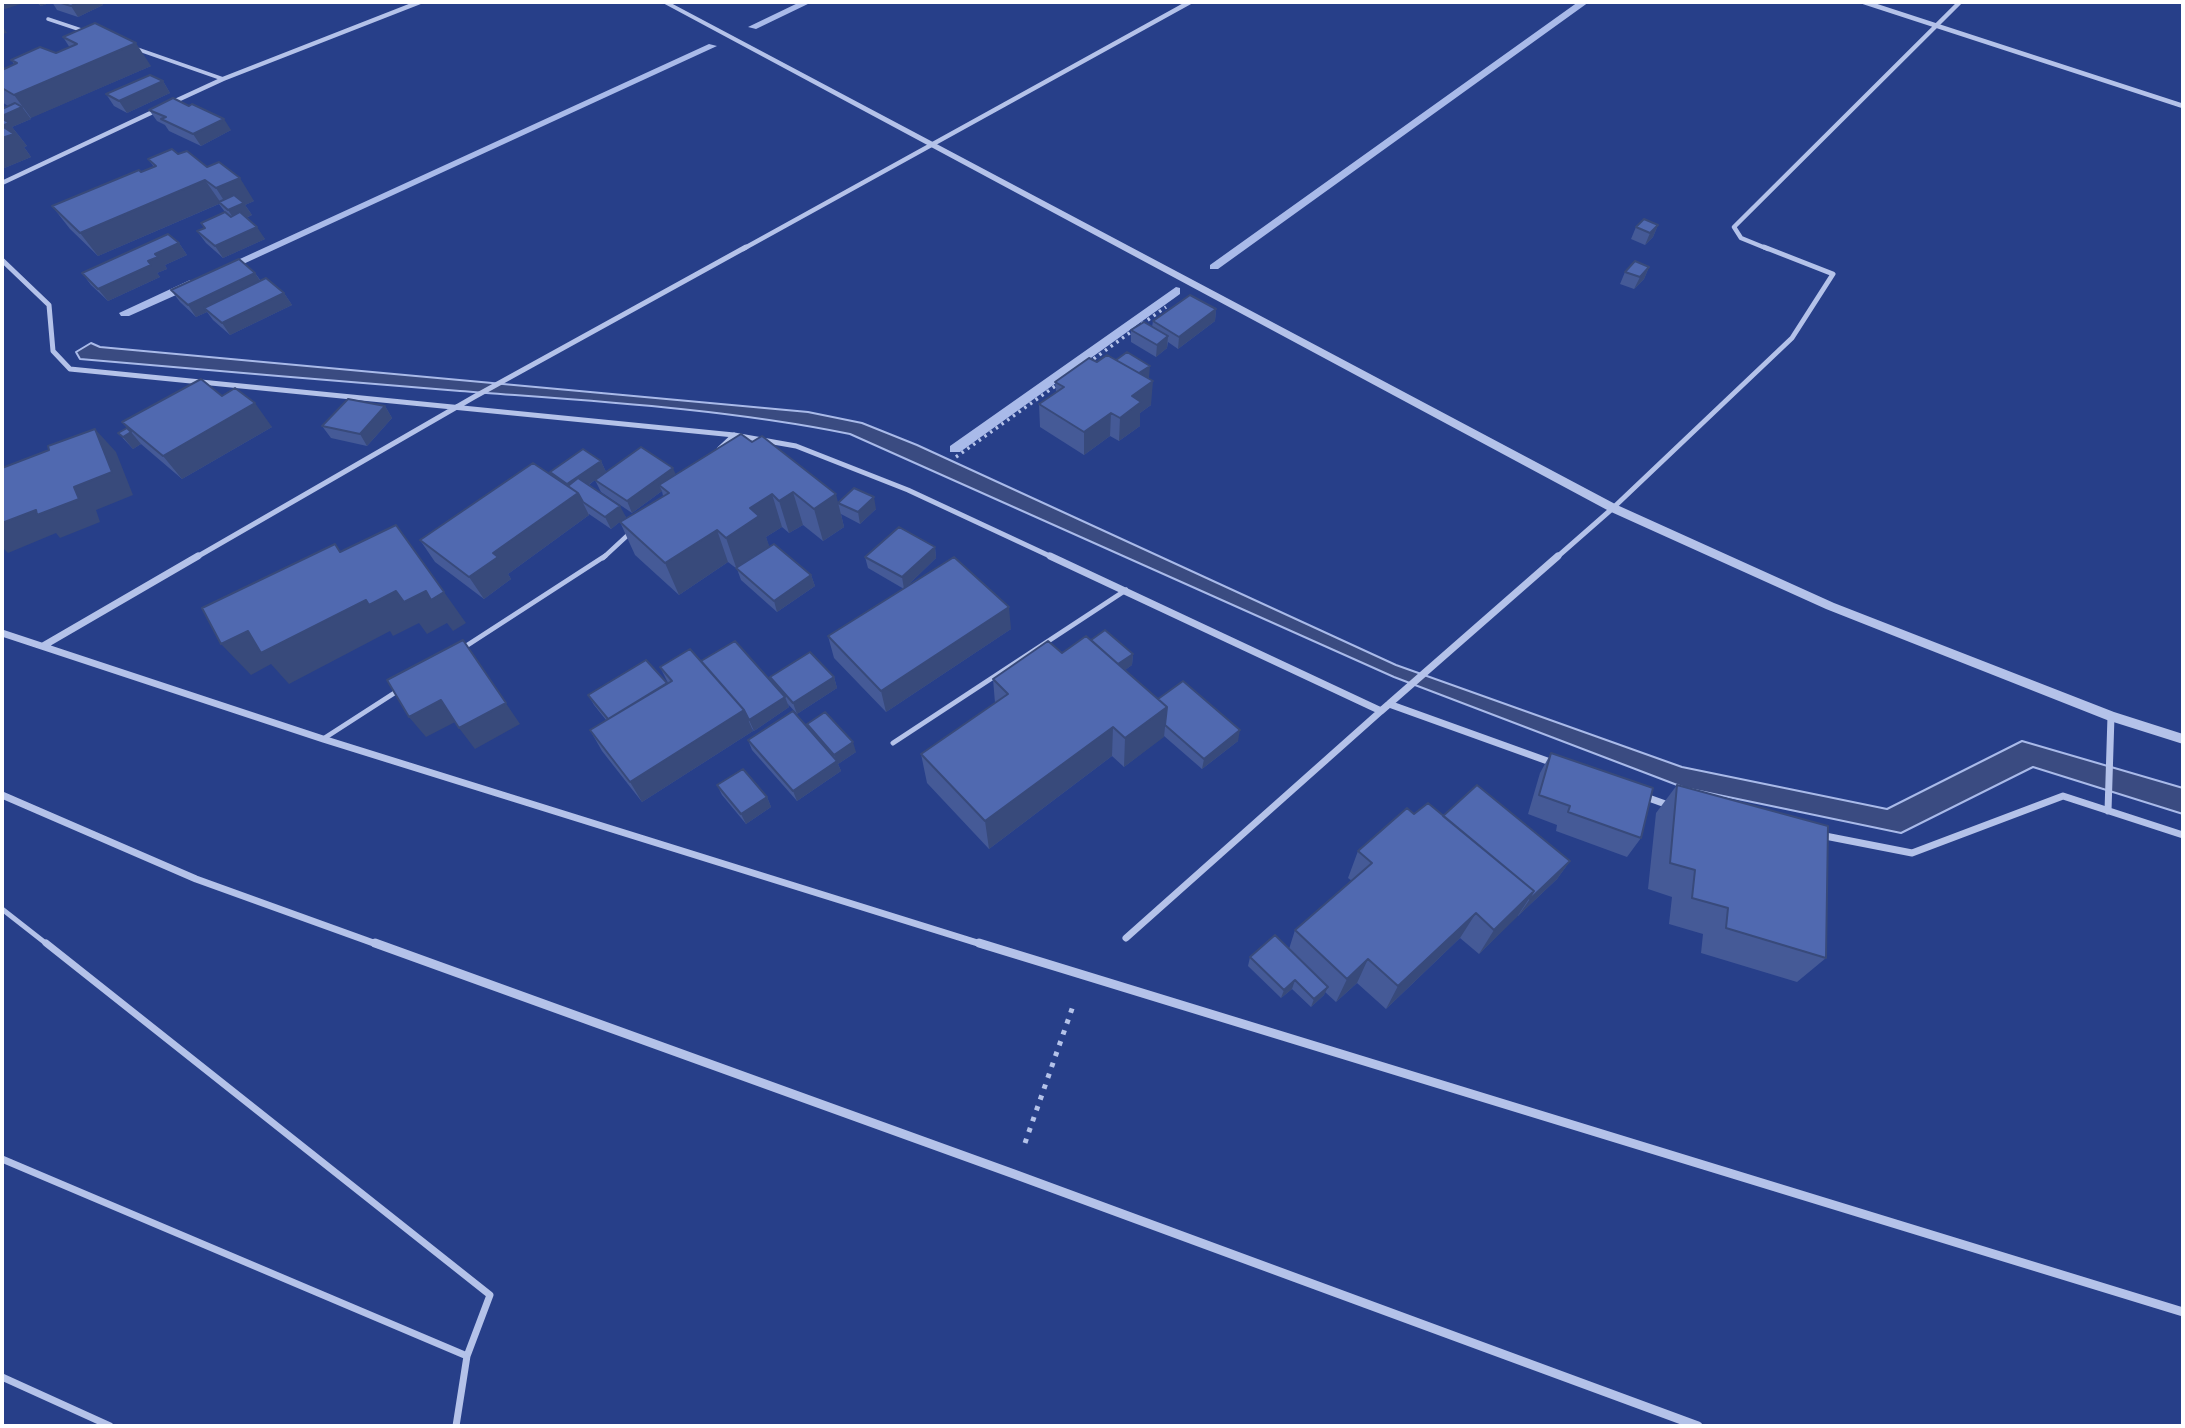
<!DOCTYPE html>
<style>
body{margin:0}
#map{position:relative;width:2185px;height:1428px;overflow:hidden;background:#273f89;font-family:Helvetica,sans-serif}
canvas{display:block}
.frame{position:absolute;inset:0;border:4px solid #fff;pointer-events:none}
</style>
<div id="map">
<canvas width="2185" height="1428"></canvas>
<div class="frame"></div>
</div>
<script>
const ctx = document.querySelector('canvas').getContext('2d');
ctx.lineJoin = 'round';
function fillPath(path, color) { ctx.fillStyle = color; ctx.fill(path, 'evenodd'); }
function trace(path, color, width, dash) { ctx.strokeStyle = color; ctx.lineWidth = width; ctx.lineCap = dash ? 'butt' : 'round'; ctx.setLineDash(dash || []); ctx.stroke(path); }
const water = new Path2D(`
 M91,343L100,347L808,412L862,423L917,445L1396,665L1682,767L1887,809L2022,741L2183,788V814L2033,767L1901,833L1685,788L1394,677L850,434C722,408 590,401 460,391C333,381 207,370 80,359L76,352Z`);
fillPath(water, '#3a4b81');
trace(water, '#a9bae9', 2);
fillPath(new Path2D(`
 M800,2H812L756,29L748,27Z
 M1578,2H1589L1218,269H1210V265Z
 M709,44L717,46L228,271H220L218,269Z
 M190,280L194,281V287L129,316H121L119,313Z
 M1176,287L1180,288V294L960,452H950V446Z`), '#a9bae9');
trace(new Path2D(`
 M1142,324L1166,307
 M1088,363L1135,329
 M956,457L1058,384`), '#b4c2e9', 3.5, [2.5, 4.5]);
trace(new Path2D(`
 M1025,1143L1073,1006`), '#b4c2e9', 5, [4.5, 7]);
trace(new Path2D(`
 M48,19L84,31
 M137,49L223,79`), '#b4c2e9', 3.5);
trace(new Path2D(`
 M719,449L734,435
 M603,558L630,533`), '#b4c2e9', 4.5);
trace(new Path2D(`
 M463,648L605,556
 M323,739L399,690
 M893,743L1126,590
 M2,909L48,945`), '#b4c2e9', 5);
trace(new Path2D(`
 M46,943L490,1295L467,1356
 M2,1159L467,1356L456,1426
 M2,1377L110,1426`), '#b4c2e9', 7);
trace(new Path2D(`
 M1864,2L2183,106
 M171,103L223,79L420,2
 M2,183L157,110
 M743,249L1190,2
 M1768,249L1741,238L1734,227L1960,2`), '#b4c2e9', 4.5);
trace(new Path2D(`
 M2,260L49,305L53,351L70,369L734,435L796,446L908,490L1054,558
 M195,558L474,397L746,247
 M1556,558L1613,508L1792,338L1833,274L1764,247`), '#b4c2e9', 5);
trace(new Path2D(`
 M1050,556L1381,711L1558,556
 M2,633L323,739L984,945
 M43,646L198,556
 M1389,704L1553,763
 M2,795L196,879L379,945
 M1643,796L1671,806
 M2108,811L2111,716
 M1820,835L1912,853L2063,796L2183,835
 M1126,938L1381,711`), '#b4c2e9', 7);
trace(new Path2D(`
 M375,943L1014,1174L1698,1426
 M979,943L2183,1312`), '#b4c2e9', 9);
fillPath(new Path2D(`
 M661,2H669L1617,505L1834,603L2114,712L2183,734V744L2107,720L1826,609L1609,511Z`), '#b4c2e9');
fillPath(new Path2D(`
 M36,2H100L103,5L78,17L57,10L52,2L41,6Z
 M63,37L151,66L30,118L31,119L12,127L27,146L24,147L31,157L2,169V109L8,106L2,102V70L14,64L11,60L55,53L70,48Z
 M163,81L170,93L127,113L114,106L106,94Z
 M149,110L231,130L201,146L169,131L165,125L157,121Z
 M178,154L207,167L254,201L245,205L252,215L246,218L265,239L223,258L206,243L197,231L204,228L201,223L225,212L219,204L98,256L70,229L52,206L154,167L148,159Z
 M1658,225L1653,237L1645,245L1631,239L1636,227Z
 M179,243L187,255L165,265L167,269L157,273L160,277L108,301L91,285L82,273Z
 M1649,267L1644,279L1634,289L1620,284L1625,272Z
 M255,273L261,281L284,293L292,305L230,335L213,320L207,312L196,317L180,302L171,290Z
 M1216,309L1215,321L1178,349L1168,342L1167,348L1156,357L1131,342V330L1152,327L1153,321Z
 M1149,377L1148,379L1151,405L1140,413V426L1119,441L1110,436L1084,455L1040,427L1039,404L1056,392L1055,382Z
 M222,396L272,427L182,479L141,444L133,449L118,433L127,428L122,422Z
 M385,406L392,418L367,446L331,438L322,426Z
 M752,442L838,502L876,509L860,524L841,514L844,527L823,541L803,525L789,533L782,527L766,537L769,547L811,575L815,586L777,612L741,580L737,569L728,562L679,595L635,555L620,522L663,496L662,491L632,513L601,492L595,480L589,485L626,517L611,529L589,514V515L508,574L511,579L484,599L435,562L420,540L550,474L601,461L606,472L676,474Z
 M935,547L936,558L906,587L1011,629L886,712L834,658L828,636L904,589L868,568L865,557Z
 M1091,640L1133,654L1132,665L1125,670L1158,699L1238,741L1202,769L1164,736L1124,767L1112,756L989,849L927,783L921,754L995,703L993,679L1062,653Z
 M701,661L772,681L770,677H834L837,688L797,714L788,704L789,707L754,731L751,728L753,731L642,802L602,751L590,730L606,720L594,705L588,695L667,683H668L660,667Z
 M807,724L856,752L838,764L841,771L797,801L752,750L748,740L808,728Z
 M1551,753L1641,838L1627,857L1556,831L1557,825L1528,814L1540,773Z
 M717,785L767,797L771,807L746,824L722,795Z
 M1677,785L1826,958L1797,982L1701,953L1703,934L1669,924L1672,897L1648,889L1656,813Z
 M1414,814L1443,816L1570,861L1557,879L1518,916H1517L1479,954L1460,938L1386,1009L1357,983L1336,1002L1325,992L1324,995L1311,1007L1292,989L1281,998L1248,966L1250,957L1289,949L1295,930L1352,881L1348,878L1358,851Z`), '#455a97');
fillPath(new Path2D(`
 M2,2H27L2,10Z
 M38,2H52L41,6Z
 M79,2H100L103,5L78,17L71,6Z
 M2,25L7,33L2,34Z
 M136,43L151,66L31,118L14,95Z
 M163,81L170,93L127,113L119,101Z
 M22,107L31,119L12,127L27,146L24,147L31,157L2,169V116Z
 M224,119L231,130L201,146L193,134Z
 M240,178L254,201L245,205L252,215L236,222L228,210H230L216,188Z
 M205,180L221,203L98,256L80,233Z
 M1658,225L1653,237L1645,245L1650,233Z
 M257,227L265,239L223,258L215,246Z
 M179,243L187,255L165,265L167,269L157,273L160,277L108,301L98,289L155,254Z
 M1649,267L1644,279L1634,289L1640,277Z
 M255,273L263,285L204,308L207,312L196,317L188,305Z
 M284,293L292,305L230,335L222,323Z
 M1216,309L1215,321L1178,349L1179,337Z
 M1168,336L1167,348L1156,357L1157,345Z
 M1150,366L1149,377L1131,391V379Z
 M1153,381L1151,405L1140,413V426L1119,441L1120,418L1132,396Z
 M255,403L272,427L182,479L163,456Z
 M385,406L392,418L367,446L360,434Z
 M1111,413L1110,436L1084,455V432Z
 M95,429L116,452L133,495L96,510L100,522L60,538L56,533L8,553L2,547V523Z
 M131,432L141,444L133,449L123,437Z
 M601,461L606,472L573,496L567,484Z
 M673,468L678,480L659,485L662,491L632,513L627,501Z
 M793,492L803,525L789,533L779,501Z
 M578,493L589,515L508,574L511,579L484,599L469,577L493,553Z
 M772,494L782,527L766,537L770,548L737,570L726,538L750,508Z
 M836,494L844,527L823,541L814,509Z
 M874,497L876,509L860,524L858,512Z
 M620,506L626,517L611,529L605,517Z
 M717,530L728,562L679,595L665,563Z
 M935,547L936,558L904,589L902,577Z
 M811,575L815,586L777,612L774,601Z
 M396,591L444,592L466,623L453,631L447,623L427,634L419,623L393,636L390,631L289,684L271,664L251,675L221,644L248,631Z
 M1009,607L1011,629L886,712L881,691Z
 M1133,654L1132,665L1110,681V670Z
 M478,662L520,724L475,749L459,728Z
 M834,677L837,688L797,714L793,703Z
 M785,697L789,707L754,731L749,720Z
 M441,700L457,721L426,737L409,717Z
 M1167,707L1164,737L1124,767L1125,738Z
 M744,710L753,731L642,802L630,782Z
 M1113,727L1112,756L989,849L985,821Z
 M1240,730L1238,741L1202,769L1204,759Z
 M853,742L856,752L838,764L841,771L797,801L793,791L836,762L834,755Z
 M767,797L771,807L746,824L741,814Z
 M1570,861L1557,879L1518,916L1530,899Z
 M1534,891L1517,917L1479,954L1494,930Z
 M1476,913L1460,938L1386,1009L1398,986Z
 M1368,959L1357,983L1336,1002L1347,979Z
 M1295,980L1292,989L1281,998L1284,990Z
 M1328,987L1324,995L1311,1007L1314,999Z`), '#384a7b');
const building = new Path2D(`
 M58,2H79L71,6Z
 M95,23L136,43L14,95L2,88V70L17,63L11,60L40,47L56,53L77,44L63,37Z
 M150,75L163,81L119,101L106,94Z
 M173,98L189,106L192,104L224,119L193,134L161,119L166,117L149,110Z
 M15,103L22,107L2,116V109Z
 M2,118L9,123L2,126L14,134L2,138Z
 M172,149L178,154L187,151L207,167L219,162L240,178L216,188L205,180L80,233L52,206L139,170L141,172L156,166L148,159Z
 M234,195L244,203L228,210L219,202Z
 M225,212L231,217L240,212L257,227L215,246L197,231L205,228L201,223Z
 M1644,219L1658,225L1650,233L1636,227Z
 M168,234L179,243L155,254L158,257L148,261L151,265L98,289L82,273Z
 M239,259L255,273L188,305L171,290Z
 M1635,261L1649,267L1640,277L1625,272Z
 M266,278L284,293L222,323L204,308Z
 M1190,295L1216,309L1179,337L1153,321Z
 M1144,322L1168,336L1157,345L1131,330Z
 M1127,352L1150,366L1139,373L1116,360Z
 M1107,355L1153,381L1132,396L1141,402L1120,418L1111,413L1084,432L1039,404L1064,387L1055,382L1089,358L1097,362Z
 M201,379L222,396L235,388L255,403L163,456L122,422Z
 M348,399L385,406L360,434L322,426Z
 M127,428L131,432L123,437L118,433Z
 M95,429L112,472L74,487L79,499L37,515L36,510L2,523V468L49,450L48,446Z
 M741,434L752,442L762,436L836,494L814,509L793,492L779,501L772,494L750,508L759,516L726,538L717,530L665,563L620,522L669,493L659,485Z
 M641,447L673,468L627,501L595,480Z
 M583,449L601,461L567,484L550,472Z
 M533,463L578,493L493,553L498,557L469,577L420,540Z
 M578,478L620,506L605,517L583,502L578,493L568,486Z
 M854,488L874,497L858,512L838,503Z
 M396,525L444,592L431,600L426,591L404,602L396,591L369,605L366,600L261,653L248,631L221,644L202,608L335,544L340,552Z
 M899,527L935,547L902,577L865,557Z
 M774,544L811,575L774,601L736,568Z
 M954,557L1009,607L881,691L828,636Z
 M1105,630L1133,654L1118,664L1091,640Z
 M1086,636L1167,707L1125,738L1113,727L985,821L921,754L1008,694L993,679L1048,641L1062,653Z
 M463,640L506,703L459,728L441,700L409,717L387,680Z
 M735,641L785,697L749,720L744,710L701,661Z
 M690,649L744,710L630,782L590,730L672,681L660,667Z
 M810,652L834,677L793,703L770,677Z
 M646,660L667,683L608,719L588,695Z
 M1183,681L1240,730L1204,759L1165,725L1167,707L1158,699Z
 M793,711L837,761L793,791L748,740Z
 M825,712L853,742L834,755L807,724Z
 M1551,753L1653,788L1641,838L1568,812L1570,806L1539,795Z
 M743,769L767,797L741,814L717,785Z
 M1477,785L1570,861L1530,899L1529,898L1534,891L1443,816Z
 M1677,785L1828,826L1826,958L1726,928L1728,908L1692,898L1695,870L1670,863Z
 M1428,803L1534,891L1494,930L1476,913L1398,986L1368,959L1347,979L1295,930L1372,863L1358,851L1407,808L1414,814Z
 M1275,935L1328,987L1314,999L1295,980L1284,990L1250,957Z`);
fillPath(building, '#5069b0');
trace(building, '#384a7b', 2);
</script>
